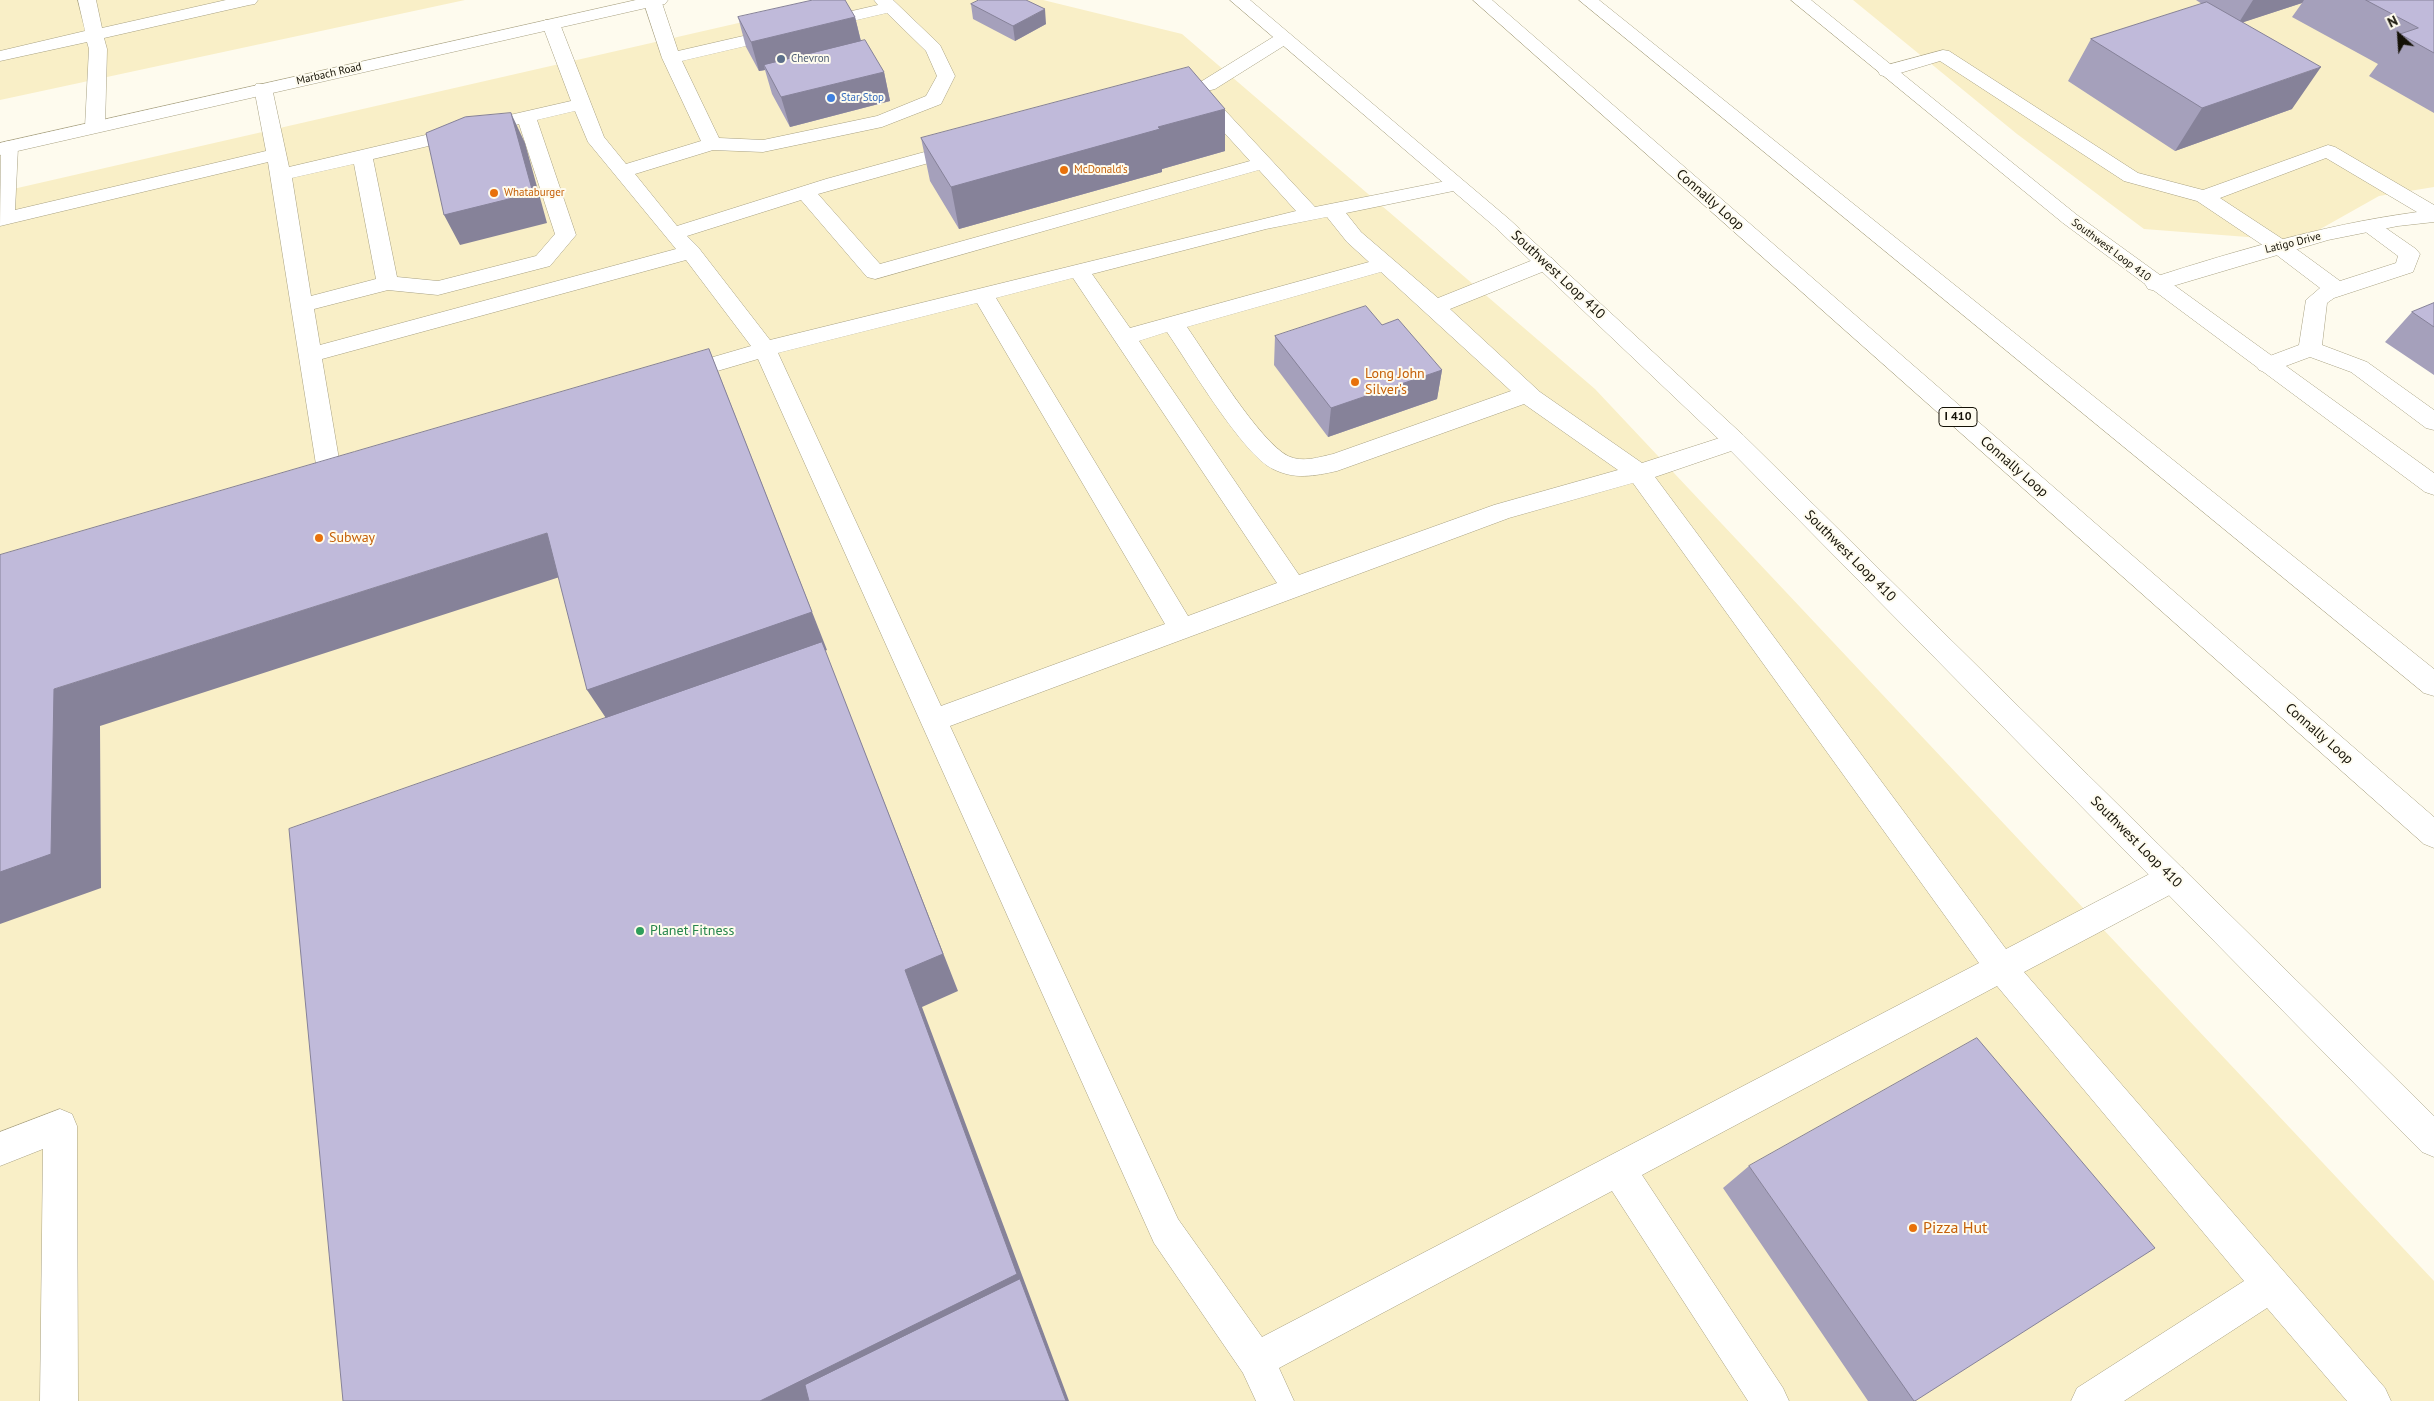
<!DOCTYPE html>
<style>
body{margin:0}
#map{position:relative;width:2434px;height:1401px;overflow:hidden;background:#fefbee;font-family:"PT Sans",sans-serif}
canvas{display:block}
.north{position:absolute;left:2374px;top:10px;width:50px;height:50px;-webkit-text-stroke:4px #fefbee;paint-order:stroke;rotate:334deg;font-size:14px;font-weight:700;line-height:20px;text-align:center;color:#141106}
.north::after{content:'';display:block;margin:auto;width:18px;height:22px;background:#141106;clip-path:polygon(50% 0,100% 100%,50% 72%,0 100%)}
</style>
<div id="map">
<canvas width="2434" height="1401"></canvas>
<div class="north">N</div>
</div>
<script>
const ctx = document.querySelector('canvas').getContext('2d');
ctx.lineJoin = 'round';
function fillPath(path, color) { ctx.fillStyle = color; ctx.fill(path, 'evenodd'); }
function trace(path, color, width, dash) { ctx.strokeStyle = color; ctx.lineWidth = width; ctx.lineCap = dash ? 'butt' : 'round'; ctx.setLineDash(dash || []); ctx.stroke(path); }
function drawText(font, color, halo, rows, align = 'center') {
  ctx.font = font + ' "PT Sans",sans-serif'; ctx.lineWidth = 4; ctx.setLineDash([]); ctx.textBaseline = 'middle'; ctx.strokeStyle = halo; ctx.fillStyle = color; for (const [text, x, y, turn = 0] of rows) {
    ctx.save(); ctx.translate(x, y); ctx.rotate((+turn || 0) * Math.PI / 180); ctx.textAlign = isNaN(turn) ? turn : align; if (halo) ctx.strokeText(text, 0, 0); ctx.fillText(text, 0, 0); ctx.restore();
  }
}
fillPath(new Path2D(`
 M0,0H465L0,100Z
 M839,0H1043L1182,34L1595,389L2434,1281V1401H0V192Z
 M1853,0H2434V187L2379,196L2299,241L2144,229L2017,134Z`), '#f9efc7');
const service = new Path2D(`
 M78,0H96L102,28L226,0H258L255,4L249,5L104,38L107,49L105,127L102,131H88L85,127L89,49L87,42L0,61V51L85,31Z
 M643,0H661L678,51L878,5L874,0H893L940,45L955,76L941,104L882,127L763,152L713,150L635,174L677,226L826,179L961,142L968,144L971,148L968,152L818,194L880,264L1250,161L1190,95L1170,100L1163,98L1161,94L1163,90L1202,81L1278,34H1290L1293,38L1290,42L1215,89L1207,91L1315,207L1456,179L1463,181L1466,185L1463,189L1346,213L1361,232L1438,298L1538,258L1545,256L1552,258L1556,263L1552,268L1450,309L1540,392L1642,463L1735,433L1743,435L1747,441L1743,447L1655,477L2006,949L2161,868L2172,865L2183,868L2187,878L2183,888L2024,972L2385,1388L2391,1401H2347L2267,1308L2124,1401H2071L2077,1388L2244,1281L1997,986L1642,1175L1783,1388L1789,1401H1748L1612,1191L1279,1368L1294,1401H1256L1243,1373L1154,1243L758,359L680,382L672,379L669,374L672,369L751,346L686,260L322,359L342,477L339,483L330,486L321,483L318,477L268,162L0,226L1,143L8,141L15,143L18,147L15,210L266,151L254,88L256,84H270L272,88L289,167L464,126L471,128L474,132L471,136L373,159L397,277L438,281L536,256L555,234L519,124L508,127L501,125L498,121L501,117L571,101L542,24L545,20H557L560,24L604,137L626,164L701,141L662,58ZM887,13L926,51L937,76L926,96L877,116L763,140L719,138L682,61ZM575,111L588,142L676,249L320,345L314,309L388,290L438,295L550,266L576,235L537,120ZM354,164L376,279L311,296L292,178ZM1259,170L1296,211L770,340L698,247L687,236L801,200L867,277L875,279ZM1327,217L1347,242L1369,262L1130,328L1092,274L1266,229ZM1381,272L1511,391L1333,454C1319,457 1303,463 1288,456C1259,441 1208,357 1187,327ZM1073,278L1277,583L1188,616L996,298ZM977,303L1165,624L941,706L778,353ZM1167,332C1189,364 1243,455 1273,469C1295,480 1314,476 1337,471L1524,404L1618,470L1494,505L1299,575L1139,341ZM1633,483L1979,963L1262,1337L1178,1219L950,726L1509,518Z
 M1943,50L1949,51L2138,173L2203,190L2328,145L2335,147L2434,205V220L2427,218L2326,158L2220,198L2284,240L2340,281L2396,263L2398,256L2363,230L2360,226L2363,222L2370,220L2377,222L2416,249L2420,254L2413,272L2334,298L2327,303L2322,345L2367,362L2434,410V430L2426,428L2351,372L2310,357L2267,373L2259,370L2256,365L2259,360L2299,345L2306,300L2320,288L2270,250L2197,201L2124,181L1940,61L1887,77L1880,75L1878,71L1880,67Z
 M60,1109L72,1114L77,1126L78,1401H40L43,1149L0,1166V1132Z`);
const minor = new Path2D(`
 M2434,210V222L2398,226L2328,240L2156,291L2148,289L2145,284L2148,279C2242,249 2336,221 2434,210Z`);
const secondary = new Path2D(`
 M636,0H668L665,4L659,5L0,155V143Z
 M1230,0H1250L1509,219L1743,435L2434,1116V1157L2422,1152L1727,447L1495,227Z
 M1791,0H1811L2077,215L2434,473V495L2425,492L2063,223Z`);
const motorway = new Path2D(`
 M1473,0H1492L2434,817V848L2424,844Z
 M1579,0H1599L2434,669V696L2424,693Z`);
trace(service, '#a9a283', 1);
trace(minor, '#a9a283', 1);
trace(secondary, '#a9a283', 1);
trace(motorway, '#a9a283', 1);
fillPath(service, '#fff');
fillPath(minor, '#fff');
fillPath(secondary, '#fff');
fillPath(motorway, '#fff');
fillPath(new Path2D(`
 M2196,0H2434V113L2369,76L2378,64L2292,17L2302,3L2243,22L2292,109L2175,151L2068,81L2091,39L2202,4Z
 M971,4L1046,24L1015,41L973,19Z
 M738,17H855L861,41L884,72L890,101L790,127L772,94L765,70L759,71L746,47Z
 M1225,109V151L1162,169V172L959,229L930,181L921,138Z
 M2434,303V375L2385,342L2412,312Z
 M1382,325L1442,370L1437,399L1328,437L1274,365L1275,336Z
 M1749,1166L1915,1401H1868L1723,1188Z`), '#a5a0bb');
fillPath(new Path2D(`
 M2253,0H2304L2302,3L2238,24Z
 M1045,9L1046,24L1015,41L1013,26Z
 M855,17L862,46L764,65L765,70L759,71L751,42Z
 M2321,67L2292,109L2175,151L2202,108Z
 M884,72L890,101L790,127L781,97Z
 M1225,109V151L1162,169V172L959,229L951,187L1158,127Z
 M511,113L525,143L547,223L460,245L444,215Z
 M709,349L827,650L825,651L958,991L922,1007L1069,1401H760L612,727L587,690Z
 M1442,370L1437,399L1328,437L1331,408Z
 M547,533L572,573L100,726L101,888L0,924V872L54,689Z`), '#868299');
const building = new Path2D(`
 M813,0H845L855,17L751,42L738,17Z
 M979,0H1026L1045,9L1013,26L971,4Z
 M2366,0H2434V53L2400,34L2418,28Z
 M2207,2L2321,67L2202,108L2091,39Z
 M865,40L884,72L781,97L764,65Z
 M1189,67L1225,109L1158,127L1160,129L951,187L921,138Z
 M511,113L533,193L444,215L426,133L465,117Z
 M2434,303V327L2412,312Z
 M1366,306L1382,325L1398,319L1442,370L1331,408L1275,336Z
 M709,349L812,612L587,690L547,533L54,689L51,854L0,872V555Z
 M822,642L943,954L905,970L1017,1274L760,1401H343L289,829Z
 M1977,1038L2155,1248L1915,1401H1914L1749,1166Z
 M1020,1279L1066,1401H809L805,1385Z`);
fillPath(building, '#c0bada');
trace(building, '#868299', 1);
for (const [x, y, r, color] of [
 [781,59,5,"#5c6f8a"],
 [831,98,5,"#3f7fe0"],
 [1064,170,5,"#e8710a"],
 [494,193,5,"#e8710a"],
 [1355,382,5,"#e8710a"],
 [319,538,5,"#e8710a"],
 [640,931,5,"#2e9e5b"],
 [1913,1228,5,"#e8710a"]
]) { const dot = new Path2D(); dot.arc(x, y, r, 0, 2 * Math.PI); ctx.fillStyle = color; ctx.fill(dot); trace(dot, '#fefbee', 2); }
drawText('11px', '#4e5e75', '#fefbee', [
 ["Chevron",791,59]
], 'left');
drawText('11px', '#141106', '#fefbee', [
 ["Marbach Road",329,74,-13],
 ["Latigo Drive",2293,243,-14],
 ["Southwest Loop 410",2111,250,37]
]);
drawText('11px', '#366cbe', '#fefbee', [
 ["Star Stop",841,98]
], 'left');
drawText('11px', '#c56008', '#fefbee', [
 ["McDonald's",1074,170],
 ["Whataburger",504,193]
], 'left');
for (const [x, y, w] of [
 [1958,417,38]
]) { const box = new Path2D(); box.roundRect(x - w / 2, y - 9.5, w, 19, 4); ctx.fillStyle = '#fefbee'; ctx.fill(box); trace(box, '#141106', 1); }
drawText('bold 12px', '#141106', null, [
 ["I 410",1958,417]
]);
drawText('14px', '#141106', '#fefbee', [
 ["Connally Loop",1710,200,41],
 ["Southwest Loop 410",1558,275,43],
 ["Connally Loop",2014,467,41],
 ["Southwest Loop 410",1850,556,45],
 ["Connally Loop",2319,734,41],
 ["Southwest Loop 410",2136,842,45]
]);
drawText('14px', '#c56008', '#fefbee', [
 ["Long John",1365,374],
 ["Silver's",1365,390],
 ["Subway",329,538]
], 'left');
drawText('14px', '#27864d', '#fefbee', [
 ["Planet Fitness",650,931]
], 'left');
drawText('16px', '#c56008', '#fefbee', [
 ["Pizza Hut",1923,1228]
], 'left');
</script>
